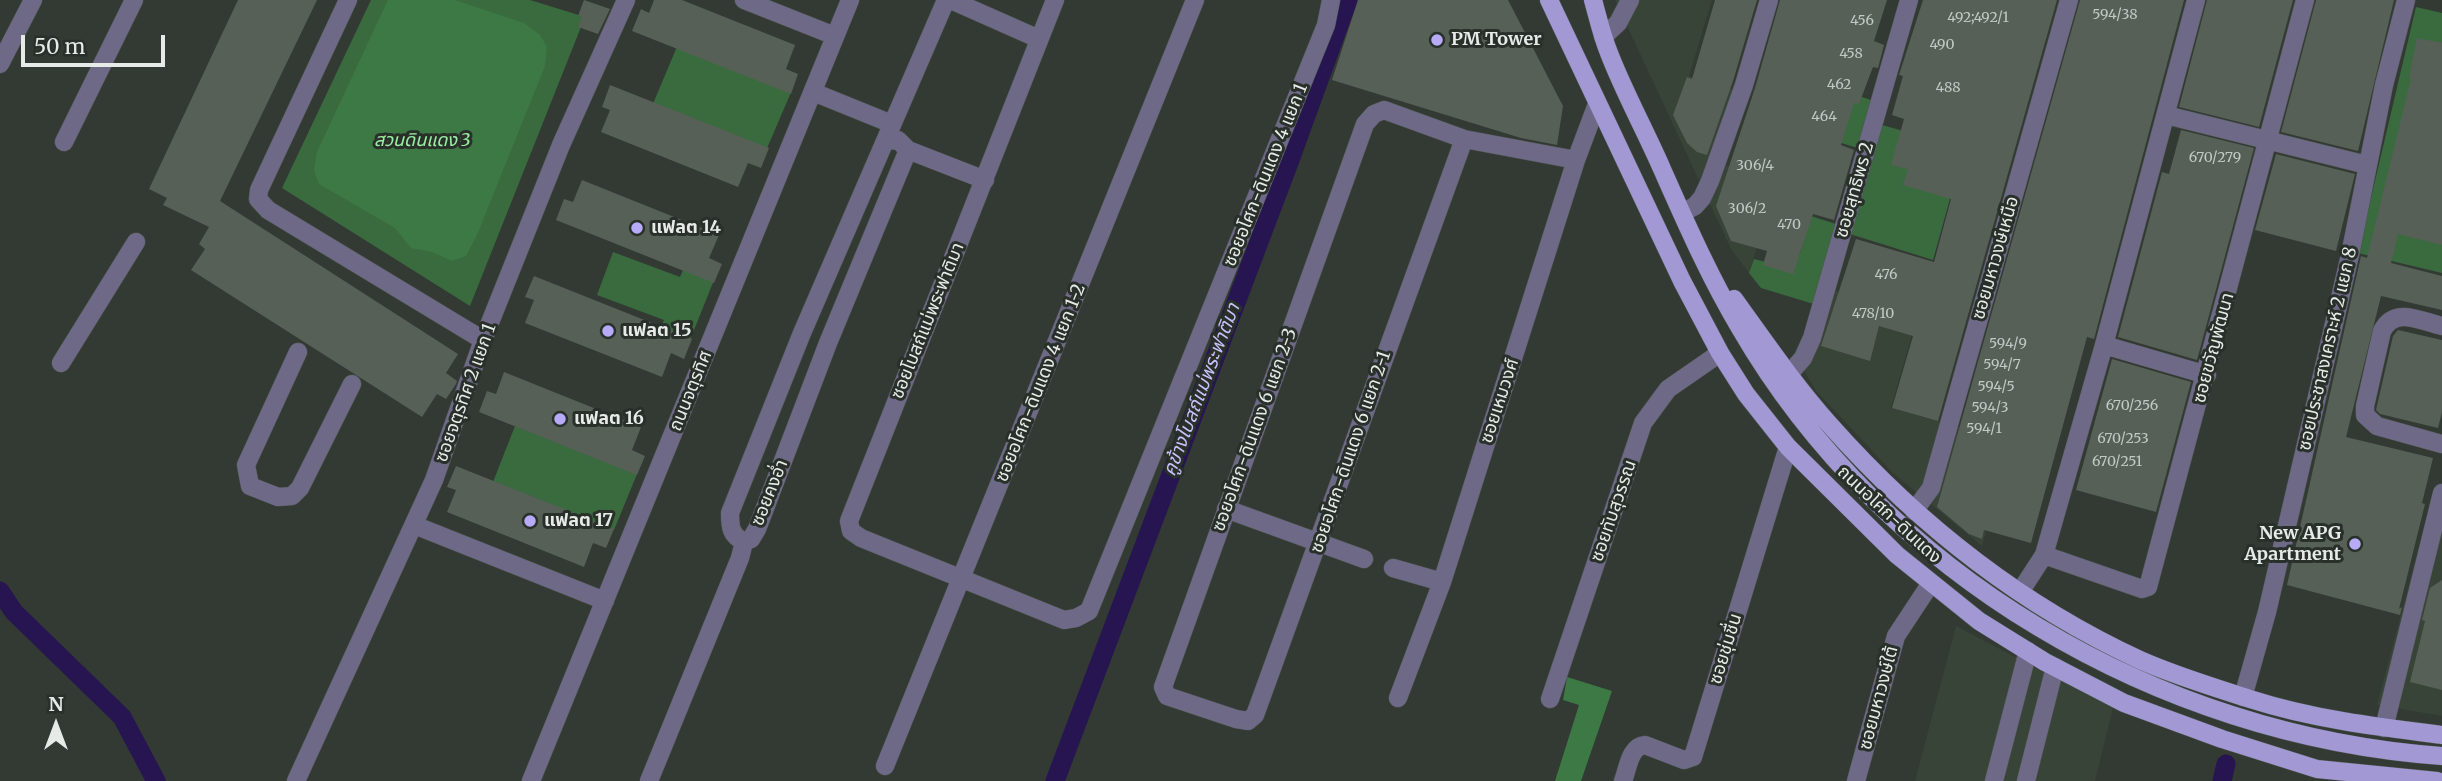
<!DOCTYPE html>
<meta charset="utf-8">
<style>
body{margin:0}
#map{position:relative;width:2442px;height:781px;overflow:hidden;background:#323a33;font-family:Merriweather,serif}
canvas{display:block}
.north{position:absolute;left:21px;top:690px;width:70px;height:70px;-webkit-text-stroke:5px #283029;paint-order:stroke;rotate:0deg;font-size:19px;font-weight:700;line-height:28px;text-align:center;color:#e6ebe7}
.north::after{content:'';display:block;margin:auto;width:24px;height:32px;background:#e6ebe7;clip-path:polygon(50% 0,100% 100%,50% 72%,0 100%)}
.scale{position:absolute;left:21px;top:35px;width:144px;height:32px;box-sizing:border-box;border:4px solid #e6ebe7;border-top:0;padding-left:9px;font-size:21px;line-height:24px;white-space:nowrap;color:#e6ebe7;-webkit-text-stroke:5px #283029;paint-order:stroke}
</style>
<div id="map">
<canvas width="2442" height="781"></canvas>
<div class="north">N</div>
<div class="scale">50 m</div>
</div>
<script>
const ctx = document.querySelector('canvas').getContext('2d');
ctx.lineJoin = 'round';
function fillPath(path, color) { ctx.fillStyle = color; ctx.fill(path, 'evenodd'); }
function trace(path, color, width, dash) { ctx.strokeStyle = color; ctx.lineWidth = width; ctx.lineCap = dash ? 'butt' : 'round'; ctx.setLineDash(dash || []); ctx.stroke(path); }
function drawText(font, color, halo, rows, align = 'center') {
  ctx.font = font + ' Merriweather,"Noto Sans Thai",serif'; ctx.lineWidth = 6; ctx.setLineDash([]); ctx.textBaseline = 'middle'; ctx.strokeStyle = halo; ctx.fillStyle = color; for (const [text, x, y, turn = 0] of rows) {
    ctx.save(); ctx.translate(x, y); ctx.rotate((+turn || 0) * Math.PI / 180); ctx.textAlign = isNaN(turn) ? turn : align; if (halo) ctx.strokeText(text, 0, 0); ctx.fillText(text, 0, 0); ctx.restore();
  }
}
fillPath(new Path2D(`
 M1615,0H1712L1689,76L1748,94L1726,165L1778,180L1749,273L1731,249Z
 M1834,290L1918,314L1891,408L2011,441L1982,546L1893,473L1816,391L1803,369Z
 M2428,512L2442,516V716L2377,705Z
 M1956,626L2113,708L2095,781H1915Z`), '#384438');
fillPath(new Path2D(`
 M371,0H530L585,17L470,306L282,188Z
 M2416,7L2442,13V273L2358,253Z
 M679,42L792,90L765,153L652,106Z
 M1853,94L1874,101L1861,149L1838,142Z
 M1882,125L1918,135L1951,195L1933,260L1850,234Z
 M1811,216L1839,225L1817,305L1761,288L1749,273L1754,259L1792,269L1800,253Z
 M613,252L680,277L684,268L714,280L690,340L660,329L664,320L597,295Z
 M515,426L637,474L614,530L493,482Z`), '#3a6b3f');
fillPath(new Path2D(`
 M388,0H455L524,23L540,35L547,47L545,66L477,235L466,256L452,261L432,252L411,248L395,228L319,184L314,171L317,152Z
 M1567,677L1612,691L1581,781H1555L1579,705L1563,700Z`), '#3d7944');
trace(new Path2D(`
 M0,591L14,612L122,717L156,781
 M1055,781L1290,160L1348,0
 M2222,781L2226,764`), '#261551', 19);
fillPath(new Path2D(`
 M238,0H317L220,201L458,354L446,373L457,381L456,384L446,399L437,394L422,417L191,270L205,249L199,244L209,227L163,205L167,198L149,189Z
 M584,0L610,9L598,34L578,27L582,17L578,16Z
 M654,0H682L795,45L786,69L798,74L791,94L632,31L641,9L649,13Z
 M1358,0H1508L1563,106L1557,145L1521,138L1332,80Z
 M1715,0H1757L1733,81L1707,155L1697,152L1687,143L1673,115L1687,77L1692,79Z
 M1780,0H1887L1874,41L1884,45L1878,68L1873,67L1859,104L1854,103L1841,145L1854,150L1834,220L1813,214L1793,274L1763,265L1767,251L1731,241L1716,206L1755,88Z
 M1923,0H2057L1938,421L1892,408L1913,336L1879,326L1870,361L1821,346L1856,239L1934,262L1951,199L1903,185L1908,169L1891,165L1904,119L1892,115L1903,76L1899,75Z
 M2080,0H2184L2094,339L2087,337L2031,543L1984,530L1982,539L1969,534L1937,507Z
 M2207,0H2293L2259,127L2179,107Z
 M2316,0H2394L2358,151L2281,132Z
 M2417,38L2442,43V245L2398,234L2391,263L2442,276V310L2381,296L2346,437L2433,458L2422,503L2425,504L2399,609L2402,607L2400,615L2287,585L2361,256L2367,258L2411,79L2409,78Z
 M610,85L769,148L761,168L748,163L738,187L601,132L610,110L602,107Z
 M2181,130L2254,148L2197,360L2118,337L2162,172L2169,174Z
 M2276,154L2355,174L2336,251L2255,230Z
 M582,180L719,235L709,258L722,264L714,283L556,220L564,199L573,202Z
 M534,276L692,339L684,359L671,353L662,377L525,323L534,300L525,297Z
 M2398,330L2442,340V412L2438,428L2380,414L2376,410L2393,336Z
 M2112,359L2191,382L2156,512L2076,490Z
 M504,372L641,427L632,450L645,456L637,475L479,412L487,391L496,394Z
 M456,466L614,529L606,548L593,543L584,567L447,512L456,490L447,487Z
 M2442,580V690L2410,682L2425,621L2422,620L2430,588Z`), '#576057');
const minor = new Path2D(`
 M348,0L259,190L258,199L268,210L483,340
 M744,0L835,36
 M951,0L1039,39
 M1055,0L849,521L851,531L861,538L1064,620L1076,618L1089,611L1326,25L1331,0
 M1603,37L1618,23L1630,0
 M0,64L33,0
 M813,92L892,124
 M2166,115L2367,165
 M1464,139L1255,715L1248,721L1236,719L1167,696L1163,687L1365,124L1374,114L1384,110L1464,139L1576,160
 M885,141L898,140L908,150L828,343L757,529L751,539L744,542C731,535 730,528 730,513L802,333L946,0
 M64,142L134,0
 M908,150L985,180
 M1682,213L1695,206L1702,198L1710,181L1744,85L1769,0
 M2442,326C2420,321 2395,306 2382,331L2365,406V415L2377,426L2442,444
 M2104,345L2207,375
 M298,352L246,465L250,486L278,497L292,496L300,488L352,384
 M61,363L136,242
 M1789,374L1803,358L1812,338L1909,0
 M1226,509L1364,559
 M1914,511L1931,488L2069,0
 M414,525L605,601
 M2044,555L2142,589L2148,587L2305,0
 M1393,568L1442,582
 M2020,592L2044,555L2104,345L2196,0
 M2243,697L2267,612L2350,255L2384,85L2406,0
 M1398,698L1442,582L1576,160L1597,104
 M1550,699L1643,423L1668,389L1720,353
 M2384,728L2442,493
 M885,766L1195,0
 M296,781L434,480L483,340L561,145L626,0
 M531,781L850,0
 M649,781L740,558L744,542
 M1623,781C1628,768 1630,746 1645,745L1684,760L1693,757L1788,447
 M1856,781L1896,636L1931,583
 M1994,781L2028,651
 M2026,781L2055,667`);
const major = new Path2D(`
 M1549,0L1682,281L1720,353L1746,394L1788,447L1897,555L1979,621L2045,662L2124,703L2222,739L2317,769L2437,781
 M1593,0C1598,18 1602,36 1609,53C1624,92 1645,130 1662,169C1686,223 1710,278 1740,328C1883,575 2159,736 2442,756
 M1734,299C1765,342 1795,386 1830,425C1917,523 2021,605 2140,660C2176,676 2213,687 2250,699C2312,719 2378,727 2442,735`);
trace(minor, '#4f5650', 19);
trace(major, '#4f5650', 19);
trace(minor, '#6d6987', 18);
trace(major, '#a198d4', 18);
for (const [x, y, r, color] of [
 [1437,40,7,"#b7abf8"],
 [637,228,7,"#b7abf8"],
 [608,331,7,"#b7abf8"],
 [560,419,7,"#b7abf8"],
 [530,521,7,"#b7abf8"],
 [2355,544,7,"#b7abf8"]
]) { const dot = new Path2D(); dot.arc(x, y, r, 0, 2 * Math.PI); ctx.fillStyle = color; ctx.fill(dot); trace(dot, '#283029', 2.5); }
drawText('14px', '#c2c8c3', null, [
 ["594/38",2115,15],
 ["492;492/1",1978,18],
 ["456",1862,21],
 ["490",1942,45],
 ["458",1851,54],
 ["462",1839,85],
 ["488",1948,88],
 ["464",1824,117],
 ["670/279",2215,158],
 ["306/4",1755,166],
 ["306/2",1747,209],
 ["470",1789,225],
 ["476",1886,275],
 ["478/10",1873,314],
 ["594/9",2008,344],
 ["594/7",2002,365],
 ["594/5",1996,387],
 ["670/256",2132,406],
 ["594/3",1990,408],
 ["594/1",1984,429],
 ["670/253",2123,439],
 ["670/251",2117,462]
]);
drawText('bold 18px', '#e6ebe7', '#283029', [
 ["PM Tower",1451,40],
 ["แฟลต 14",651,228],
 ["แฟลต 15",622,331],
 ["แฟลต 16",574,419],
 ["แฟลต 17",544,521],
 ["New APG",2341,534,"right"],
 ["Apartment",2341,555,"right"]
], 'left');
drawText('italic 18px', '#9aeea2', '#283029', [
 ["สวนดินแดง 3",422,141]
]);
drawText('18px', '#e6ebe7', '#283029', [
 ["ซอยอโศก-ดินแดง 4 แยก 1",1266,175,-68],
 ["ซอยสุทธิพร 2",1855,190,-74],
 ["ซอยมหาวงษ์เหนือ",1996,258,-74],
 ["ซอยโบสถ์แม่พระฟาติมา",928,321,-68],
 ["ซอยขวัญพัฒนา",2214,348,-75],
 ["ซอยประชาสงเคราะห์ 2 แยก 8",2328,349,-77],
 ["ซอยอโศก-ดินแดง 4 แยก 1-2",1041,383,-68],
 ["ถนนจตุรทิศ",691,391,-68],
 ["ซอยจตุรทิศ 2 แยก 1",466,393,-70],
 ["ซอยเหมวงศ์",1500,401,-72],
 ["ซอยอโศก-ดินแดง 6 แยก 2-3",1255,430,-70],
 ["ซอยอโศก-ดินแดง 6 แยก 2-1",1351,452,-71],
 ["ซอยคงอ่ำ",770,493,-68],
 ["ซอยทับสุวรรณ",1614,511,-71],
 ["ถนนอโศก-ดินแดง",1889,515,43],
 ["ซอยชุ่มชื่น",1726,649,-73],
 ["ซอยมหาวงษ์ใต้",1879,698,-75]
]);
drawText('italic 19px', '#c8c0fa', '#283029', [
 ["คูข้างโบสถ์แม่พระฟาติมา",1202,390,-69]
]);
</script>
